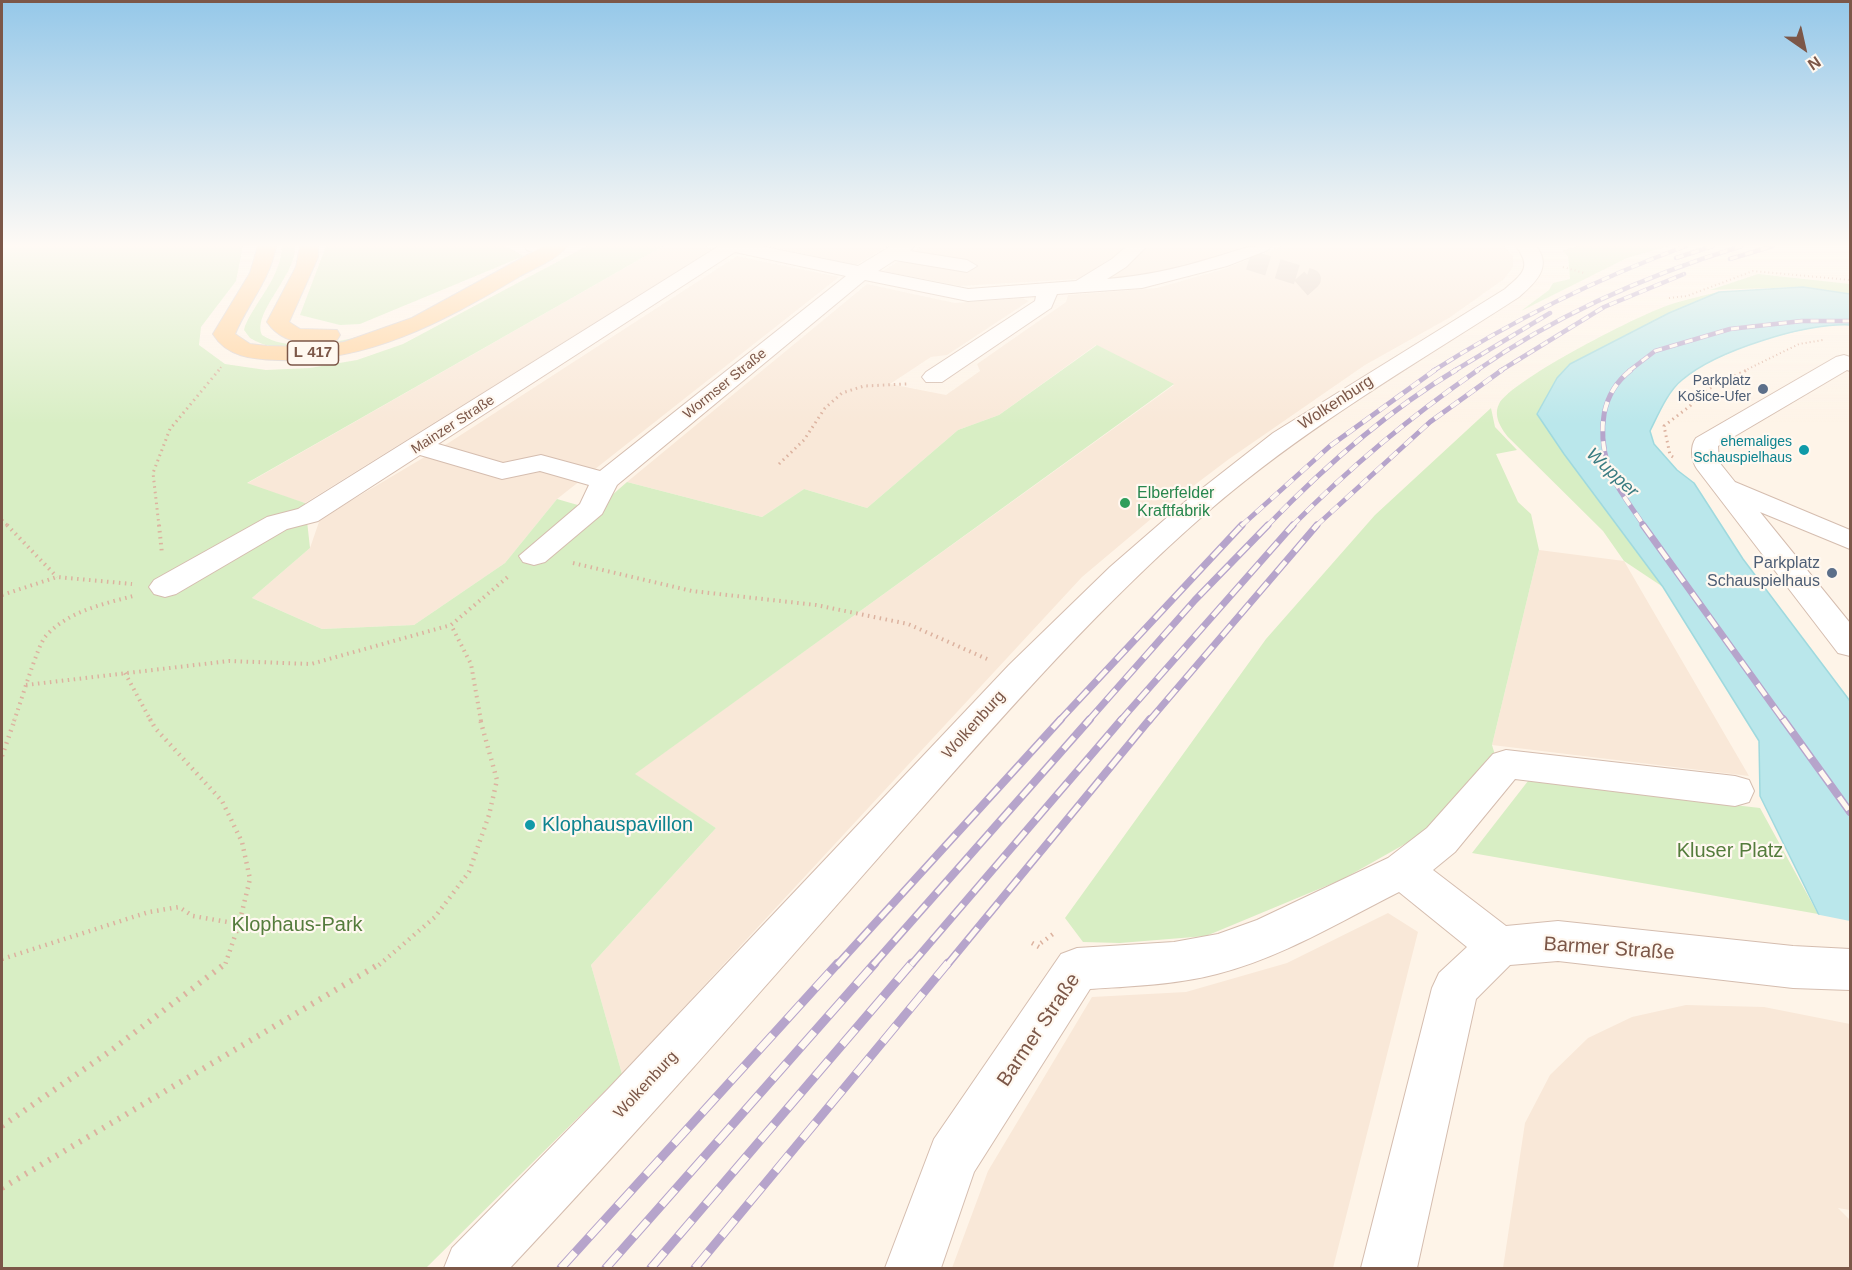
<!DOCTYPE html>
<meta charset="utf-8">
<style>
body{margin:0}
#map{position:relative;width:1852px;height:1270px;overflow:hidden;background:#fef4e8;font-family:Helvetica,sans-serif}
canvas{display:block}
.frame{position:absolute;inset:0;border:3px solid #7c5748;pointer-events:none}
.north{position:absolute;left:1774px;top:18px;width:60px;height:60px;-webkit-text-stroke:4px #fff8f0;paint-order:stroke;rotate:146deg;font-size:16px;font-weight:700;line-height:24px;text-align:center;color:#7c5748}
.north::after{content:'';display:block;margin:auto;width:21px;height:27px;background:#7c5748;clip-path:polygon(50% 0,100% 100%,50% 72%,0 100%)}
</style>
<div id="map">
<canvas width="1852" height="1270"></canvas>
<div class="frame"></div>
<div class="north">N</div>
</div>
<script>
const ctx = document.querySelector('canvas').getContext('2d');
ctx.lineJoin = 'round';
function fillPath(path, color) { ctx.fillStyle = color; ctx.fill(path, 'evenodd'); }
function trace(path, color, width, dash) { ctx.strokeStyle = color; ctx.lineWidth = width; ctx.lineCap = dash ? 'butt' : 'round'; ctx.setLineDash(dash || []); ctx.stroke(path); }
function drawText(font, color, halo, rows, align = 'center') {
  ctx.font = font + ' Helvetica,sans-serif'; ctx.lineWidth = 4.5; ctx.setLineDash([]); ctx.textBaseline = 'middle'; ctx.strokeStyle = halo; ctx.fillStyle = color; for (const [text, x, y, turn = 0] of rows) {
    ctx.save(); ctx.translate(x, y); ctx.rotate((+turn || 0) * Math.PI / 180); ctx.textAlign = isNaN(turn) ? turn : align; if (halo) ctx.strokeText(text, 0, 0); ctx.fillText(text, 0, 0); ctx.restore();
  }
}
fillPath(new Path2D(`
 M663,246H706L712,250L305,503L246,484Z
 M768,246H888L856,265Z
 M922,246H1249L1161,274L1132,279L1077,281L1078,279L960,286L883,271Z
 M1282,246H1504L1513,256V267L1504,279L1449,318L1365,365L1229,459L1164,508L1082,577L622,1074L591,965L716,828L634,774L1174,385L1096,345L999,415L958,430L867,508L804,489L762,517L627,482L867,284L955,303L1022,298L1029,301L947,355L931,357L890,384L946,395L980,371L977,364L1066,302L1068,295L1157,288L1224,269Z
 M737,256L839,277L557,499L505,563L414,625L322,629L252,598L310,548L320,519L450,442Z
 M1539,550L1624,561L1749,776L1492,745Z
 M1388,913L1418,932L1333,1268H952L988,1171L1092,997L1186,992L1287,963Z
 M1686,1005L1764,1007L1850,1024V1210L1838,1208L1850,1220V1268H1503L1525,1123L1550,1075L1588,1038L1632,1017Z`), '#f9e8d8');
fillPath(new Path2D(`
 M2,246H243L236,281L201,327L199,345L225,364L266,370L310,368L357,360L403,344L587,246H663L247,483L305,503L310,548L252,598L322,629L414,625L505,563L557,499L595,510L627,482L762,517L804,489L867,508L958,430L999,415L1097,345L1174,384L635,774L716,828L591,965L622,1074L426,1268H2Z
 M282,246H295C297,275 252,312 262,335C288,352 332,344 360,336C372,333 385,324 397,326C355,339 291,363 250,338L244,330L245,326C258,297 280,279 282,246Z
 M326,246H505L524,256L360,324L340,325L300,315Z
 M1578,246H1669L1627,258L1521,311L1549,290L1553,283L1570,279L1568,256L1562,251Z
 M1758,274L1850,284V294L1803,287L1710,290Z
 M1719,292L1669,313L1570,364L1557,378L1537,414L1564,454L1663,587L1624,561L1603,531L1508,437C1501,428 1493,416 1499,404C1511,380 1645,311 1675,303C1689,299 1704,295 1719,292Z
 M1491,408L1495,427L1517,450L1496,454L1518,502L1531,514L1539,550L1492,745L1499,768L1412,840L1343,879L1206,936L1120,943L1083,942L1065,918L1266,639L1375,515Z
 M1528,781L1760,808L1818,914L1472,853Z`), '#d8eec4');
const water = new Path2D(`
 M1803,287L1850,294V325C1806,323 1717,350 1682,380C1668,391 1658,415 1650,431L1654,444L1677,470L1694,483L1743,559L1850,701V978L1760,796L1759,741L1663,587L1564,454L1537,414L1557,378L1570,364L1669,313L1719,292Z`);
fillPath(water, '#bae7eb');
trace(water, '#9fd9de', 1.5);
fillPath(new Path2D(`
 M1815,914L1850,921V981L1848,980Z`), '#fef4e8');
trace(new Path2D(`
 M1249,260L1311,279L1301,288`), '#decdc0', 20, [20, 10]);
const minor = new Path2D(`
 M524,246H550L557,252L548,258L527,250Z
 M719,246H760L858,266L891,246H914L910,251L967,260L977,266L967,272L895,260L878,271L968,289L1076,281L1112,259L1127,246H1147L1126,267L1107,279C1143,276 1177,269 1212,258C1238,251 1243,246 1271,246L1268,250L1227,266L1142,288L1057,294L1051,308L942,382H926L922,377L926,372L1035,301L1036,296L968,301L865,280L617,485L602,514L545,562L534,565L523,562L519,556L580,504L589,485L540,471L502,479L420,455L318,521L287,529L176,594L165,597L154,594L149,587L154,580L267,517L298,509ZM735,252L846,276L600,471L541,455L503,463L438,444Z
 M1516,246H1536C1553,267 1535,283 1519,297C1412,366 1301,430 1205,514C1086,618 983,739 879,857C757,996 636,1134 510,1268H444L452,1248L609,1088L1009,665L1110,567L1186,501L1273,433L1505,289C1523,273 1532,268 1516,246Z
 M1844,355L1850,357V371L1847,370L1718,446L1719,462L1735,482L1850,530V549L1760,512L1850,623V656L1838,653L1697,469C1691,460 1690,446 1696,438L1836,357Z
 M1506,750L1735,776L1749,780L1754,791L1749,802L1735,806L1515,779L1455,852L1433,870L1506,926L1558,921L1793,946L1850,949V990L1793,988L1558,961L1510,965L1476,999L1417,1268H1361L1432,988L1439,973L1467,947L1399,892C1341,921 1281,958 1217,974C1175,985 1132,986 1090,989L974,1172L941,1268H885L934,1139L1061,954L1077,948L1174,942L1218,934L1257,920L1388,858L1427,828L1493,754Z`);
const major = new Path2D(`
 M258,246H276C270,280 248,303 235,334L250,344L267,346L307,347L344,342L412,318L544,246H567C557,260 531,269 517,278C442,322 367,363 278,360C252,359 227,357 213,334L250,273Z
 M300,246H318V257L289,322L300,329L337,330L340,335L337,340C311,346 283,345 267,322L296,267Z`);
trace(minor, '#d5bdaf', 2);
trace(major, '#ddd3cf', 2);
trace(new Path2D(`
 M1563,267L1584,273
 M1669,298L1687,296L1753,271L1850,280
 M218,371L221,367
 M1744,371L1799,344L1823,340`), '#dcb29f', 2, [1, 3]);
trace(new Path2D(`
 M1673,457L1670,455L1664,426L1690,406L1700,393L1747,370
 M779,464L804,440L825,408L842,393L864,386L907,384
 M2,520L8,526
 M159,526L153,473L170,429L219,370`), '#dcb29f', 3, [1.5, 4]);
trace(new Path2D(`
 M7,525L57,577
 M159,525L162,554
 M573,563L692,591L816,605L908,624L987,659
 M2,595L57,577L132,584
 M125,673L151,721
 M26,685L229,661L311,664L451,625
 M14,721C20,705 37,647 45,637C66,612 103,604 133,596
 M481,721L471,664L451,625L510,575`), '#dcb29f', 4, [1.5, 4.5]);
trace(new Path2D(`
 M150,719L155,728L222,801L242,842L250,879L239,924L225,965
 M2,756L15,719
 M1032,943L1039,947
 M1041,943L1053,934
 M2,959L149,912L179,907L193,916L239,924
 M379,965L435,917L469,872L489,815L497,780L480,719`), '#dcb29f', 4.5, [1.5, 5]);
trace(new Path2D(`
 M2,1126L109,1052L226,963
 M2,1188L381,963`), '#dcb29f', 6, [2, 7]);
fillPath(minor, '#fff');
fillPath(major, '#ffd39e');
const railFar4 = new Path2D(`
 M1676,258L1713,246
 M1730,259L1773,246
 M1433,371C1513,320 1596,279 1686,246
 M1454,371L1550,313
 M1476,371C1557,314 1647,275 1742,246
 M1500,371L1604,307L1684,274
 M1629,371L1655,351L1730,329L1802,321H1850`);
const railFar3 = new Path2D(`
 M1631,370C1600,394 1598,431 1608,466C1613,484 1634,510 1644,526
 M1241,526L1330,446L1435,370
 M1267,526C1323,468 1387,411 1456,370
 M1292,526C1349,468 1411,416 1478,370
 M1316,526L1430,422L1502,370`);
const railFar2 = new Path2D(`
 M1643,525L1784,721
 M1059,721L1242,525
 M1088,721L1195,600L1268,525
 M1120,721L1293,525
 M1149,721L1317,525`);
const railFar1 = new Path2D(`
 M1783,719L1850,812
 M837,965L1061,719
 M873,965L1090,719
 M911,965L1122,719
 M947,965L1150,719`);
const rail = new Path2D(`
 M561,1268L838,963
 M606,1268L875,963
 M651,1268L912,963
 M695,1268L948,963`);
trace(railFar4, '#b6a4cb', 4.5);
trace(railFar3, '#b6a4cb', 5);
trace(railFar2, '#b6a4cb', 7);
trace(railFar1, '#b6a4cb', 8);
trace(rail, '#b6a4cb', 9);
trace(railFar4, '#fff8f0', 3, [8]);
trace(railFar3, '#fff8f0', 4, [10]);
trace(railFar2, '#fff8f0', 4.5, [14]);
trace(railFar1, '#fff8f0', 5, [16]);
trace(rail, '#fff8f0', 7, [21]);
const sky = ctx.createLinearGradient(0, 0, 0, 424);
sky.addColorStop(0, '#95c8e9');
sky.addColorStop(0.58, '#fffaf5');
sky.addColorStop(1, '#fffaf500');
ctx.fillStyle = sky;
ctx.fillRect(0, 0, 1852, 424);
for (const [x, y, r, color] of [
 [1763,389,6,"#5c6f8a"],
 [1804,450,6,"#0f9aa8"],
 [1125,503,6,"#2e9e5b"],
 [1832,573,6,"#5c6f8a"],
 [530,825,6,"#0f9aa8"]
]) { const dot = new Path2D(); dot.arc(x, y, r, 0, 2 * Math.PI); ctx.fillStyle = color; ctx.fill(dot); trace(dot, '#fff8f0', 2); }
drawText('14px', '#4e5e75', '#fff8f0', [
 ["Parkplatz",1751,381],
 ["Košice-Ufer",1751,397]
], 'right');
drawText('14px', '#7c5748', '#fff8f0', [
 ["Wormser Straße",725,384,-39],
 ["Mainzer Straße",453,425,-33]
]);
drawText('14px', '#0d838f', '#fff8f0', [
 ["ehemaliges",1792,442],
 ["Schauspielhaus",1792,458]
], 'right');
for (const [x, y, w] of [
 [313,353,51]
]) { const box = new Path2D(); box.roundRect(x - w / 2, y - 12, w, 24, 4.5); ctx.fillStyle = '#fff8f0'; ctx.fill(box); trace(box, '#7c5748', 1.5); }
drawText('bold 15px', '#7c5748', null, [
 ["L 417",313,353]
]);
drawText('16px', '#7c5748', '#fff8f0', [
 ["Wolkenburg",1336,403,-33],
 ["Wolkenburg",974,725,-48],
 ["Wolkenburg",646,1085,-47]
]);
drawText('16px', '#27864d', '#fff8f0', [
 ["Elberfelder",1137,494],
 ["Kraftfabrik",1137,512]
], 'left');
drawText('16px', '#4e5e75', '#fff8f0', [
 ["Parkplatz",1820,564],
 ["Schauspielhaus",1820,582]
], 'right');
drawText('italic 18px', '#3a7c82', '#fff8f0', [
 ["Wupper",1612,473,43]
]);
drawText('20px', '#0d838f', '#fff8f0', [
 ["Klophauspavillon",542,825]
], 'left');
drawText('20px', '#547c3c', '#fff8f0', [
 ["Kluser Platz",1730,851],
 ["Klophaus-Park",297,925]
]);
drawText('20px', '#7c5748', '#fff8f0', [
 ["Barmer Straße",1609,949,4],
 ["Barmer Straße",1039,1030,-56]
]);
</script>
